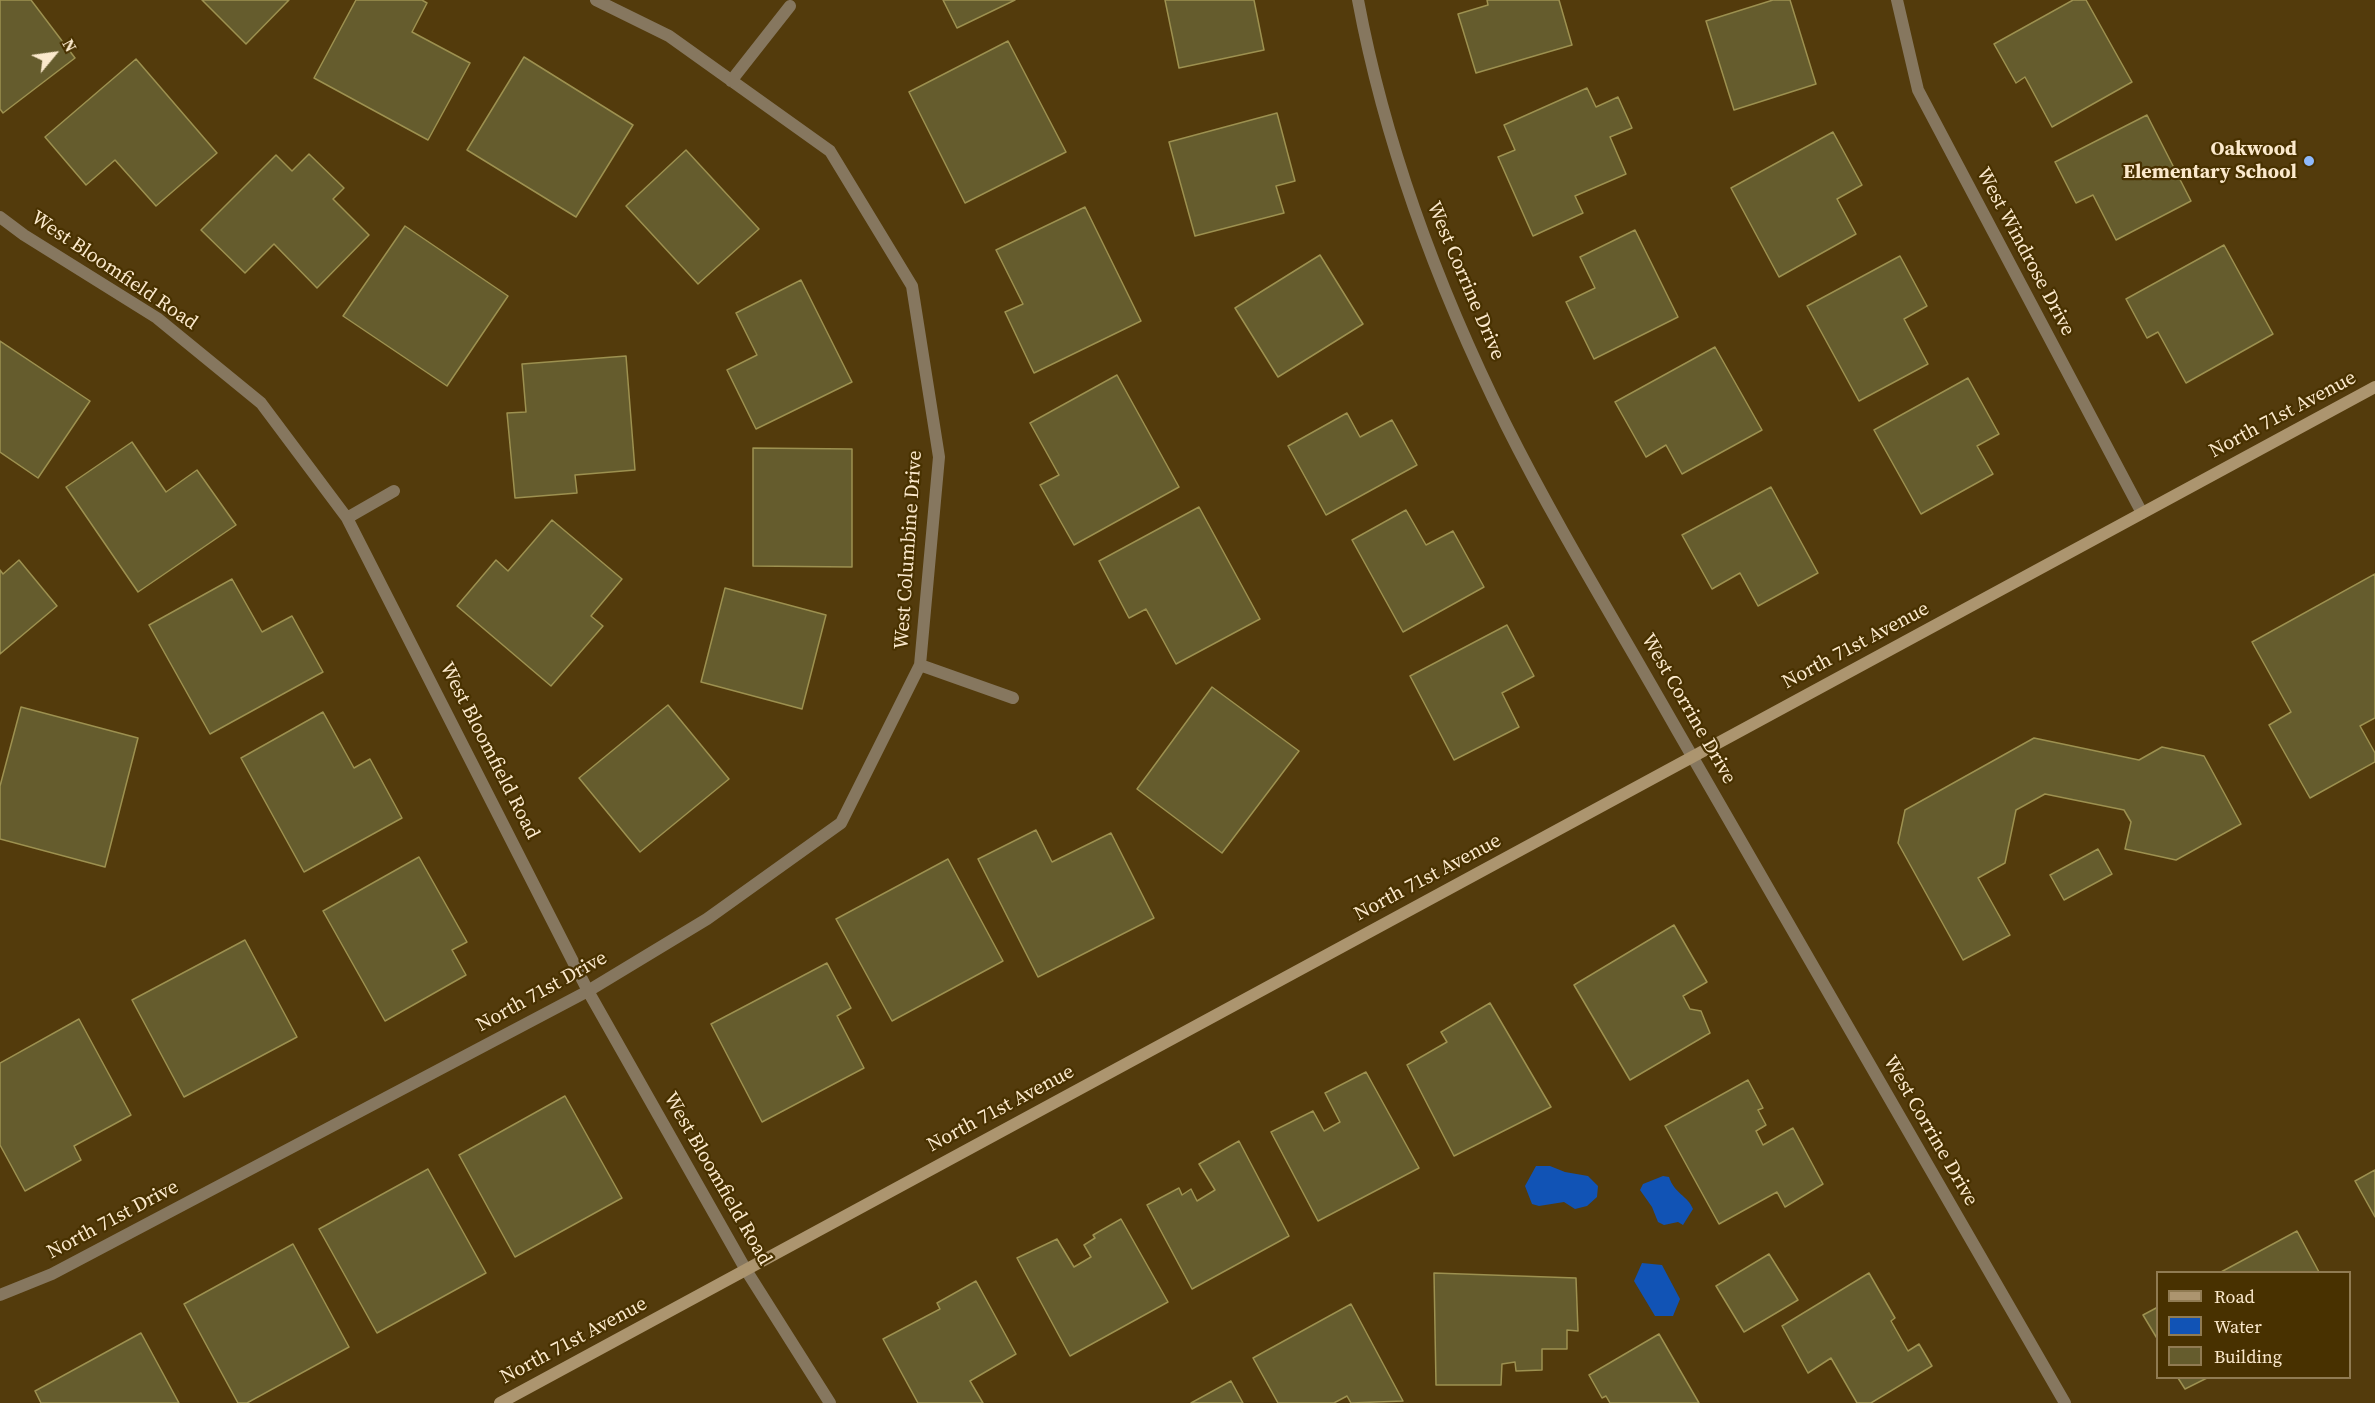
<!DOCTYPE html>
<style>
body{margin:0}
#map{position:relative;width:2375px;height:1403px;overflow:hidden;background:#533b0c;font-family:"Source Serif 4",serif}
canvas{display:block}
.legend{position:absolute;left:2156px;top:1271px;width:195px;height:108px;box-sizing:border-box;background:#483100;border:2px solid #907b52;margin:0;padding:8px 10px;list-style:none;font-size:18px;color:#fbe9cc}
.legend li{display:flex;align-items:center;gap:12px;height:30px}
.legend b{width:30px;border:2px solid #907b52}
.north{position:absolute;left:24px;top:24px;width:60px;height:60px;-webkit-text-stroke:4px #483100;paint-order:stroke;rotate:61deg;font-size:16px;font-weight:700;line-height:24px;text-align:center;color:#fbe9cc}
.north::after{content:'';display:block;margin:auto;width:21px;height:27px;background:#fbe9cc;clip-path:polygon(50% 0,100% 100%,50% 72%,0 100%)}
</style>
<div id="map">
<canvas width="2375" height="1403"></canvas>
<ul class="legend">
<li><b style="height:8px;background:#ac956f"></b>Road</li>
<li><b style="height:16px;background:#1153b5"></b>Water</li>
<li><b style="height:16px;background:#655c2d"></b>Building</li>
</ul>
<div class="north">N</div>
</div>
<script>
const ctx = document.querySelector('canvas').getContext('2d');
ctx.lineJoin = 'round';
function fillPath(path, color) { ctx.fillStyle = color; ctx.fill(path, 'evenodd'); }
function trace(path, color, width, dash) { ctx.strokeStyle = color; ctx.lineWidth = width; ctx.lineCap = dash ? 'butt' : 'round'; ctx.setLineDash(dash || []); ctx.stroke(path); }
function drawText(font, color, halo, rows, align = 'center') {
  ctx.font = font + ' "Source Serif 4",serif'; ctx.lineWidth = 4.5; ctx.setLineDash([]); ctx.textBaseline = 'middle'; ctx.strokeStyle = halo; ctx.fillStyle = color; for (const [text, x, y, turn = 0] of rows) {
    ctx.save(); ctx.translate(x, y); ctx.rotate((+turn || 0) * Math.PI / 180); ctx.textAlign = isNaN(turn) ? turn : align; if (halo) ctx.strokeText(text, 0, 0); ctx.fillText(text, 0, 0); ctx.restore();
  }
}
fillPath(new Path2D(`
 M1536,1166H1550L1565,1172L1588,1176L1598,1186L1597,1197L1587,1206L1575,1209L1564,1202L1539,1206L1532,1204L1525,1186Z
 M1663,1176L1669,1177C1674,1193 1688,1196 1693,1209L1683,1225L1678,1222L1664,1225L1658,1222L1652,1207L1640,1190L1643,1184Z
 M1642,1263L1662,1265L1680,1299L1673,1316H1655L1634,1281Z`), '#1153b5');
const building = new Path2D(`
 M0,0H31L75,58L3,113L0,109Z
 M202,0H289L246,44Z
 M356,0H422L427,3L412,32L470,63L428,140L314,78Z
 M943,0H1015L957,28Z
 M1165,0H1254L1264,50L1179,68Z
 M1487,0H1559L1572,45L1476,73L1458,14L1488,5Z
 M1773,0H1790L1816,84L1734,110L1706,21Z
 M2073,0H2086L2132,82L2052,127L2025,77L2016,83L1994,44Z
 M1008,41L1066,152L965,203L909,92Z
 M524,57L633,125L576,217L467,150Z
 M136,59L217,153L156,206L115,160L86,185L45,137Z
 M1587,88L1596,107L1618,97L1632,128L1610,137L1626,174L1575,196L1583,213L1533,236L1498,157L1515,150L1504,125Z
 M1277,113L1295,181L1276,186L1284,213L1195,236L1169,142Z
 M2147,115L2191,201L2116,240L2093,195L2076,203L2055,162Z
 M1833,132L1862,185L1837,199L1856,234L1779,277L1731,188Z
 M686,150L759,229L698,284L626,206Z
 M309,154L344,188L333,199L369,235L317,288L274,244L245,273L201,230L276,155L292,171Z
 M1085,207L1141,321L1034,373L1005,312L1023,304L996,250Z
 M405,226L508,296L447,386L343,316Z
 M1635,230L1678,317L1594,359L1566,302L1595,288L1580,257Z
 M2224,245L2273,334L2186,383L2158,332L2147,338L2126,299Z
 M1320,255L1363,324L1278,377L1235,308Z
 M1900,256L1927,306L1904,319L1928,364L1859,401L1807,306Z
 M801,280L852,382L756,429L727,370L757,355L736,313Z
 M0,341L90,401L38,478L0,452Z
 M1715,347L1762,430L1682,474L1666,445L1646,457L1615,402Z
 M626,356L635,470L575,475L577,493L515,498L507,413L526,412L522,364Z
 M1117,375L1179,487L1074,545L1040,485L1059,475L1030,423Z
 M1968,378L1999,434L1977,446L1993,474L1921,514L1874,430Z
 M1347,413L1360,437L1392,420L1417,465L1326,515L1288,446Z
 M132,442L166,492L197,470L236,525L138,592L66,487Z
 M753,448L852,449V567L753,566Z
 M1771,487L1818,573L1758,606L1740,573L1712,589L1682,535Z
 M1199,507L1260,619L1176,664L1146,609L1129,618L1099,561Z
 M1406,510L1426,545L1453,531L1484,587L1403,632L1352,540Z
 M552,520L622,579L591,616L603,626L551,686L457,606L496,560L508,571Z
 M19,560L57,606L0,654V570L3,574Z
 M2375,574V718L2360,726L2375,753V762L2310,798L2269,725L2291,712L2252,642Z
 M232,579L262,632L292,616L323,672L210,734L149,625Z
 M725,588L826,615L802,709L701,682Z
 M1507,625L1534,676L1502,693L1519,727L1454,760L1410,676Z
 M1212,687L1299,751L1222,853L1137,789Z
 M668,705L729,779L640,852L579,778Z
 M21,707L138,738L105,867L0,839V786Z
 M323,712L354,768L370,759L402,818L304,872L241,758Z
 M2034,738L2139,760L2162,747L2204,756L2241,824L2176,860L2125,849L2131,822L2124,810L2045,794L2016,810L2005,863L1978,878L2010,935L1963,960L1898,843L1905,810Z
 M1036,830L1052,862L1111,833L1154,918L1038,977L978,859Z
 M2098,849L2112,874L2064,900L2050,875Z
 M419,857L467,942L452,950L466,975L385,1021L323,911Z
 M948,859L1003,961L892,1021L836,919Z
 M1674,925L1707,982L1683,996L1690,1009L1701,1011L1710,1033L1630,1080L1574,985Z
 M245,940L297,1037L184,1097L132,1000Z
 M827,963L851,1008L837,1016L864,1068L762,1122L711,1024Z
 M1490,1003L1551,1107L1454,1156L1407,1065L1447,1042L1441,1032Z
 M79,1019L131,1115L74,1146L81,1160L25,1191L0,1145V1063Z
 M1366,1072L1419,1168L1318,1221L1271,1132L1313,1111L1324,1131L1340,1122L1325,1093Z
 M1748,1080L1763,1108L1758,1110L1766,1125L1756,1131L1763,1145L1793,1128L1823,1184L1785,1207L1777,1192L1719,1224L1665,1126Z
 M565,1096L622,1198L515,1257L459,1155Z
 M1239,1141L1289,1236L1192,1289L1147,1205L1179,1188L1182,1195L1191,1189L1197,1201L1215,1190L1199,1164Z
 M428,1169L486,1273L377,1333L319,1229Z
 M2375,1170V1217L2355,1181Z
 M1121,1219L1168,1302L1070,1356L1017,1258L1057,1239L1074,1267L1091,1257L1084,1245L1095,1238L1093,1235Z
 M2297,1231L2319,1272H2221Z
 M293,1244L349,1347L247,1403H238L184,1304Z
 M1769,1254L1798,1300L1744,1332L1716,1286Z
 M1434,1273L1576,1278L1578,1331L1567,1330V1349H1542V1370L1516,1371L1515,1362L1502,1364L1501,1385H1436Z
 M1869,1273L1895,1318L1891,1321L1908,1351L1919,1344L1932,1366L1871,1403H1857L1831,1358L1808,1373L1782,1326Z
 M976,1281L1016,1354L970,1381L983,1403H918L883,1339L940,1309L937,1303Z
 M1351,1304L1403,1401L1351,1403L1347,1396L1334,1403H1278L1253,1358Z
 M2158,1307V1340L2143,1315Z
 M141,1333L179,1403H41L35,1391Z
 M1659,1334L1699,1403H1610L1606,1396L1602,1398L1589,1375Z
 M2178,1378H2207L2185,1389Z
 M1231,1381L1243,1403H1191Z`);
fillPath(building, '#655c2d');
trace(building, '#9d9150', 1.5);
trace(new Path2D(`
 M1358,0C1386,149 1439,290 1506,425C1558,529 1620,629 1677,730C1805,955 1935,1179 2065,1403
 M1897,0L1918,90L2142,513
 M731,81L790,6
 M0,217L24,235L157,318L261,403L347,518L588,991L746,1270L830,1403
 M347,518L394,491
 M920,665L1013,698
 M0,1295L52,1274L588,991L707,919L841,823L920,665L939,457L912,286L830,151L669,36L596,0`), '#86775f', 12);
trace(new Path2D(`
 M500,1403L2375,387`), '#ac956f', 12);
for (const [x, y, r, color] of [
 [2309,161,6,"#8eb9fc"]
]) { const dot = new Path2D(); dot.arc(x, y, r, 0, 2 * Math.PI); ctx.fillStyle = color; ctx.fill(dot); trace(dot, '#483100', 2); }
drawText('bold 20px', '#fbe9cc', '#483100', [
 ["Oakwood",2297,150],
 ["Elementary School",2297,173]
], 'right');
drawText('20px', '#fbe9cc', '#483100', [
 ["West Windrose Drive",2025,252,62],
 ["West Bloomfield Road",114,271,34],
 ["West Corrine Drive",1465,281,67],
 ["North 71st Avenue",2283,415,-28],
 ["West Columbine Drive",909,550,-86],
 ["North 71st Avenue",1856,646,-28],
 ["West Corrine Drive",1688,709,60],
 ["West Bloomfield Road",489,751,63],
 ["North 71st Avenue",1428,878,-28],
 ["North 71st Drive",542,992,-29],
 ["North 71st Avenue",1001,1109,-28],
 ["West Corrine Drive",1930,1131,60],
 ["West Bloomfield Road",717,1179,60],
 ["North 71st Drive",113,1220,-28],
 ["North 71st Avenue",574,1341,-28]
]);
</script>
